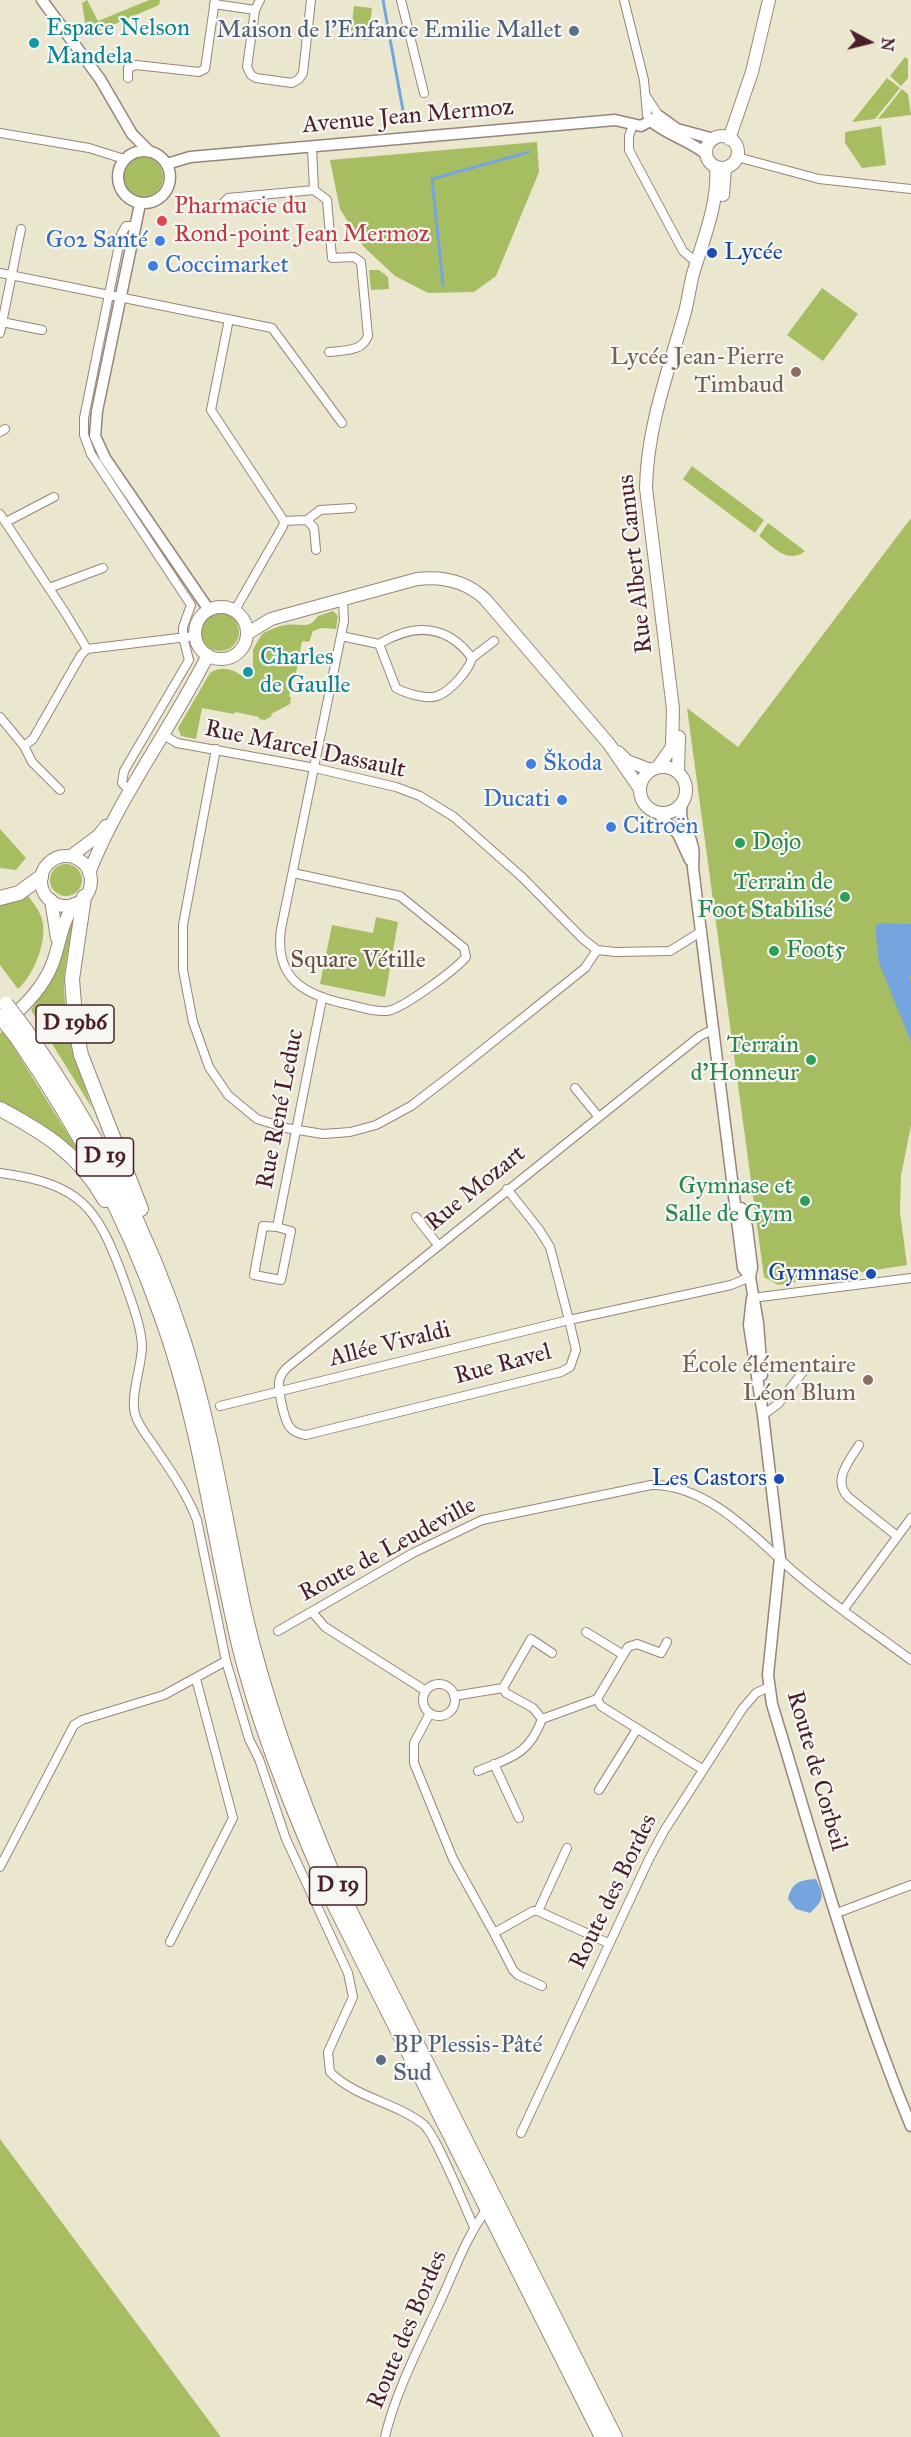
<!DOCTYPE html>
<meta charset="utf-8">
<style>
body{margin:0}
#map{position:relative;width:911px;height:2437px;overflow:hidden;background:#ebe7ce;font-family:"IM FELL Great Primer",serif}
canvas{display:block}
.north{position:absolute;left:839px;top:12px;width:60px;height:60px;-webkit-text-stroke:4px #f6f6f2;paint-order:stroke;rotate:97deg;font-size:16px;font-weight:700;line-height:24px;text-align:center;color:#4a1f2b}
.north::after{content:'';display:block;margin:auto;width:21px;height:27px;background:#4a1f2b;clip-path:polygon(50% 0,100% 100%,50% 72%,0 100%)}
</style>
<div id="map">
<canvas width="911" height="2437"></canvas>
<div class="north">N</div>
</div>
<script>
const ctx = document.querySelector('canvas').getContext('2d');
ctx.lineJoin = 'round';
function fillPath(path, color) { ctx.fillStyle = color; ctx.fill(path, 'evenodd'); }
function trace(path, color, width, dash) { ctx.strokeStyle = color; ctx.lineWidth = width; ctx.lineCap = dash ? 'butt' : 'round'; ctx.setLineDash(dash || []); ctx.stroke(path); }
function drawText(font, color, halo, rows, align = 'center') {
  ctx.font = font + ' "IM FELL Great Primer",serif'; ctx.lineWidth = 4.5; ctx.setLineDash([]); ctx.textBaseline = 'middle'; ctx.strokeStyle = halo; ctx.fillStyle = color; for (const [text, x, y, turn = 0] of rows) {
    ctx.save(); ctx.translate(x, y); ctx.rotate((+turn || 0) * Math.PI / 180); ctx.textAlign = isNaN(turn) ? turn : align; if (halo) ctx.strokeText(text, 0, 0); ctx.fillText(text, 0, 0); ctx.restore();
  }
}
fillPath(new Path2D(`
 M87,0L98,21L149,0H160L159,5L87,36L82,3Z
 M354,6L372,8L368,40L350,38Z
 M905,57L908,59V78L901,86L890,76Z
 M887,78L900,88L875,119L852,122Z
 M902,89L908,94L911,115L878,119Z
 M881,126L886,165L862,168L845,143V132Z
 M537,142L539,172L496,276L474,292L428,293L395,276L363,246L340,209L330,160Z
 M123 177a20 20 0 1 1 40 0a20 20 0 1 1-40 0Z
 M379,270L388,277L389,289L371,290L369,270Z
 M822,288L858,314L823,361L787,335Z
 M692,466L764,520L755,533L683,479Z
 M911,518V1125L901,1176L900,1212L907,1265L778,1285L764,1277L687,708L738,747Z
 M768,523L805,551C788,565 773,547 759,536Z
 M333,611L338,616L336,629L322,628L313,631L309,642L302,641L296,673H293L289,697H291L290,704L271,714L272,716L265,720L259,719V717L235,712L234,714L202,708L196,739L181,736L178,728L210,673C223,664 236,671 247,679L253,673V649L262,634C269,630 278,626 286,625C300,623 309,630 318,616Z
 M201 632a19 19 0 1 1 38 0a19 19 0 1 1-38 0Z
 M0,829L26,858L16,870L0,868Z
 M50 880a16 16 0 1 1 32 0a16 16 0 1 1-32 0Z
 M27,894C32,902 39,909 42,919C48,940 34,975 18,989L0,965V903H9Z
 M75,917C71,939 64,963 64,986C65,1028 79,1069 92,1108L31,1010L52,978L68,921Z
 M376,917L398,922L385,997L320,984L332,925L373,933Z
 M3,1030L79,1152L40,1123L0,1104V1034Z
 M0,2139L221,2437H0Z`), '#a7bd62');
fillPath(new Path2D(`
 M882,923L911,924V975L909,977L911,982V1042L879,963L875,926Z
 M816,1879C824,1896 825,1899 810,1913L796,1909L788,1899C792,1882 800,1880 816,1879Z`), '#75a5df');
trace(new Path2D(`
 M383,0L404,116
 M443,285L432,179L529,152`), '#75a5df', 3);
const minor = new Path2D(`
 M260,0L255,10L247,67L251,75L256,78L292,83L299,79L303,73L311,0
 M401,0L424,93
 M624,0L644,80L647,115L651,121
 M214,4L255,10
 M128,78V68L136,65L199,72L205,69L215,0
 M646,96L659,116
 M633,125L629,136V150L683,251L697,263
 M0,133L89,148L124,159
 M312,148L314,190
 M737,157L819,179L911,189
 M223,203L228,198L314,190L327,200L332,258L354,257L361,262L368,336C362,352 344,350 329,352
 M0,273L272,328L342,423
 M229,319L211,410L284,521L283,526L235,610
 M2,322L42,330
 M0,333L21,229
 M0,432L5,429
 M0,514L66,614L87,649
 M307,520L314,528L316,550
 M284,521L307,520L320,510L352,508
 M6,522L54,497
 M49,588L103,568
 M341,636L379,644C414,623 447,624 472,658C469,670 450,692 437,696C427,700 405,693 396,688L379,644
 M472,658L494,641
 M0,717L24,746L33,739L81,655L87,649L195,636
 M162,734L177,743L315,768L396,787L420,796L454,817L522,877L583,939L597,950L616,952L670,951L702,931
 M24,746L32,762L60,790
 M216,749L183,925V970L193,1022L209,1067L228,1095L257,1119L286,1128L323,1134L350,1132L376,1125L411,1106L454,1073L585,968L597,950
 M130,791L122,783L124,771L189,660L183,637V627L191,605L91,454L84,435V418L121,235L126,226H135
 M293,873L400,896L464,948L466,957C456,969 403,1009 387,1011C376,1012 362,1008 351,1005C306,996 274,980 281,929L344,621L343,599
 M714,1029L700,1036L289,1366C284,1370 280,1375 279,1382C278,1390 284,1419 289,1426C292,1431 299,1434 306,1435L561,1372L570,1367L576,1350L569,1320L731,1285L750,1277
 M575,1088L598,1116
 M0,1173C81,1184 97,1206 124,1280C131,1301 141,1324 142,1346C142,1366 130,1395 135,1414C138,1426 149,1438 156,1449C171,1471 187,1494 197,1520L226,1661L249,1739L259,1759L286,1839L348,1973L353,1997L328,2052L330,2072C356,2098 395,2102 423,2124C436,2134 465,2208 474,2227
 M416,1217L438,1245
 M263,1226L277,1227L291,1231L281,1280L254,1275Z
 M277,1227L322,999
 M752,1298L911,1278
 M220,1406L569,1320L550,1247L538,1228L507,1189
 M763,1415L778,1404L806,1368
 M859,1445C849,1461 832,1480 848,1497L897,1536
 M844,1609L911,1518
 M312,1612L325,1627L426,1691
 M278,1631L413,1553L482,1520L651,1485C707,1484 754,1536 793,1571C830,1603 872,1631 911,1660
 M586,1632L622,1654
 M423 1700a16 16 0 1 1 32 0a16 16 0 1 1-32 0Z
 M503,1688L531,1639L552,1653
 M454,1696L503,1688L506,1693L533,1708L542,1719L597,1699L601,1706L702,1769
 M597,1699L628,1647L637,1644L661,1653L667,1642
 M430,1713L414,1743V1763L453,1859L494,1933L533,1911H538L608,1943
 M494,1764L519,1818
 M478,1771C510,1758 529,1755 542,1719
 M599,1790L637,1729
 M0,1867L74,1725L82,1720L164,1695L226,1661
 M538,1911L567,1848
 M837,1913L911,1885
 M494,1933L513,1970L518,1975L542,1986
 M170,1942L233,1818L196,1679
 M521,2133L649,1859L664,1831L743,1708L756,1693L769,1687
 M385,2437C395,2393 420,2345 439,2304C454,2272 466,2237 487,2209`);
const tertiary = new Path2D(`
 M42,0L100,79L132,134L149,151
 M651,121C667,135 689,140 706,154
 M118 177a26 26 0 1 1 52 0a26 26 0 1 1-52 0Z
 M167,164L190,157L615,120L641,126L659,116L677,129L714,139
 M140,204L97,411L95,436L105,458L209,610
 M682,803C678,824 688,827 692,844C695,852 693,860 693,868L743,1268L750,1277
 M657,812L678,834L690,860
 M741,1208L747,1227L752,1267L750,1277L758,1323L762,1375
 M752,1298L749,1325L763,1415L780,1558L768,1675L772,1704C815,1845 854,1989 911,2126`);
const secondary = new Path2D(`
 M706 152a16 16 0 1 1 32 0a16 16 0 1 1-32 0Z
 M729,139L752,72L769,0
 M723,195L725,168
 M195 633a26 26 0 1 1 52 0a26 26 0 1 1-52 0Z
 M248,633L271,619L417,579C442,576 466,581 485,599L609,744L640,789
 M618,752L627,761L651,770
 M640 790a23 23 0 1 1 46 0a23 23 0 1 1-46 0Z
 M658,767L672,747L673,709L646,488C647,429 667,375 683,319C688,304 689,289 693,274C703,240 719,203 716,167
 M678,772L679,737
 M71,856L99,835L106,826
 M41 881a25 25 0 1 1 50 0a25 25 0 1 1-50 0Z
 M89,873C120,795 171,729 208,655
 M51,900L57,938
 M8,1020C26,1005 43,987 52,965C60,944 61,924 74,904`);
const primary = new Path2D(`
 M84,897L72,979L76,1030L81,1055L141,1209
 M0,898L19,893L41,877
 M25,1029C93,1125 148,1230 184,1342C212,1430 225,1520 244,1610C266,1707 301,1800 340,1891L615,2437
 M17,1038C77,1125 127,1218 162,1318C201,1426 213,1538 240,1649C262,1736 297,1820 333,1902L602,2437
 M0,1109C45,1133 79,1154 105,1200`);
trace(minor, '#9a837c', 10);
trace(tertiary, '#9a837c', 13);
trace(secondary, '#9a837c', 14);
trace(primary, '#9a837c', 16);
trace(minor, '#fff', 8);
trace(tertiary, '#fff', 10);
trace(secondary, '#fff', 12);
trace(primary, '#fff', 14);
const primaryBridge = new Path2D(`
 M6,1004L25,1029
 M0,1016L17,1038`);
trace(primaryBridge, '#9a837c', 16, []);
trace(primaryBridge, '#fff', 14);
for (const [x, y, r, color] of [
 [574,31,6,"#5c6f8a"],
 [34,43,6,"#0f9aa8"],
 [162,221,6,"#e0444e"],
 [160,241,6,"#3f7fe0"],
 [712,253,6,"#1a4fb4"],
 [153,266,6,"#3f7fe0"],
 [796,372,6,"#8d6e63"],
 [248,672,6,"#0f9aa8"],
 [531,764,6,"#3f7fe0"],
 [562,800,6,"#3f7fe0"],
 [611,827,6,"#3f7fe0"],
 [740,843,6,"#2e9e5b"],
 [845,897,6,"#2e9e5b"],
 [774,951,6,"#2e9e5b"],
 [811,1060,6,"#2e9e5b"],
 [805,1201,6,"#2e9e5b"],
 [871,1274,6,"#1a4fb4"],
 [868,1380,6,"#8d6e63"],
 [779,1479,6,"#1a4fb4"],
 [381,2060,6,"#5c6f8a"]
]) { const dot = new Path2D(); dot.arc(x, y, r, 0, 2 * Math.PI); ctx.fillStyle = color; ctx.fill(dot); trace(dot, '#f6f6f2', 2); }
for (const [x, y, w] of [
 [75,1024,78],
 [105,1157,57],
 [338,1886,57]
]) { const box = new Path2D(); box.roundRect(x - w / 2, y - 19, w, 38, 4.5); ctx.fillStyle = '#f6f6f2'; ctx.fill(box); trace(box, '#4a1f2b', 1.5); }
drawText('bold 22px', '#4a1f2b', null, [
 ["D 19b6",75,1024],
 ["D 19",105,1157],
 ["D 19",338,1886]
]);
drawText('24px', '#0d838f', '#f6f6f2', [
 ["Espace Nelson",46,29],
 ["Mandela",46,57],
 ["Charles",260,658],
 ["de Gaulle",260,686]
], 'left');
drawText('24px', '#4e5e75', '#f6f6f2', [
 ["Maison de l'Enfance Emilie Mallet",562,31],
 ["BP Plessis-Pâté",393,2046,"left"],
 ["Sud",393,2074,"left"]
], 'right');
drawText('24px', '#4a1f2b', '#f6f6f2', [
 ["Avenue Jean Mermoz",408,117,-5],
 ["Rue Albert Camus",636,564,-96],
 ["Rue Marcel Dassault",305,750,12],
 ["Rue René Leduc",281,1109,-79],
 ["Rue Mozart",476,1189,-39],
 ["Allée Vivaldi",390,1345,-14],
 ["Rue Ravel",503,1365,-15],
 ["Route de Leudeville",388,1550,-28],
 ["Route de Corbeil",816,1771,74],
 ["Route des Bordes",614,1892,-64],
 ["Route des Bordes",408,2330,-67]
]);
drawText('24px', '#be3a42', '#f6f6f2', [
 ["Pharmacie du",174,207],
 ["Rond-point Jean Mermoz",174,235]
], 'left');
drawText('24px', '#366cbe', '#f6f6f2', [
 ["Go2 Santé",148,241,"right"],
 ["Coccimarket",165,266],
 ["Škoda",543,764],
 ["Ducati",550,800,"right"],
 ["Citroën",623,827]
], 'left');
drawText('24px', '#164399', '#f6f6f2', [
 ["Lycée",724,253,"left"],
 ["Gymnase",859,1274],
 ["Les Castors",767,1479]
], 'right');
drawText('24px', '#785e54', '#f6f6f2', [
 ["Lycée Jean-Pierre",784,358],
 ["Timbaud",784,386],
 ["École élémentaire",856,1366],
 ["Léon Blum",856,1394]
], 'right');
drawText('24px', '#27864d', '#f6f6f2', [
 ["Dojo",752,843,"left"],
 ["Terrain de",833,883],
 ["Foot Stabilisé",833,911],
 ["Foot5",786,951,"left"],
 ["Terrain",799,1046],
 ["d'Honneur",799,1074],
 ["Gymnase et",793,1187],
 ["Salle de Gym",793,1215]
], 'right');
drawText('24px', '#664e3c', '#f6f6f2', [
 ["Square Vétille",358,961]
]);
</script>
